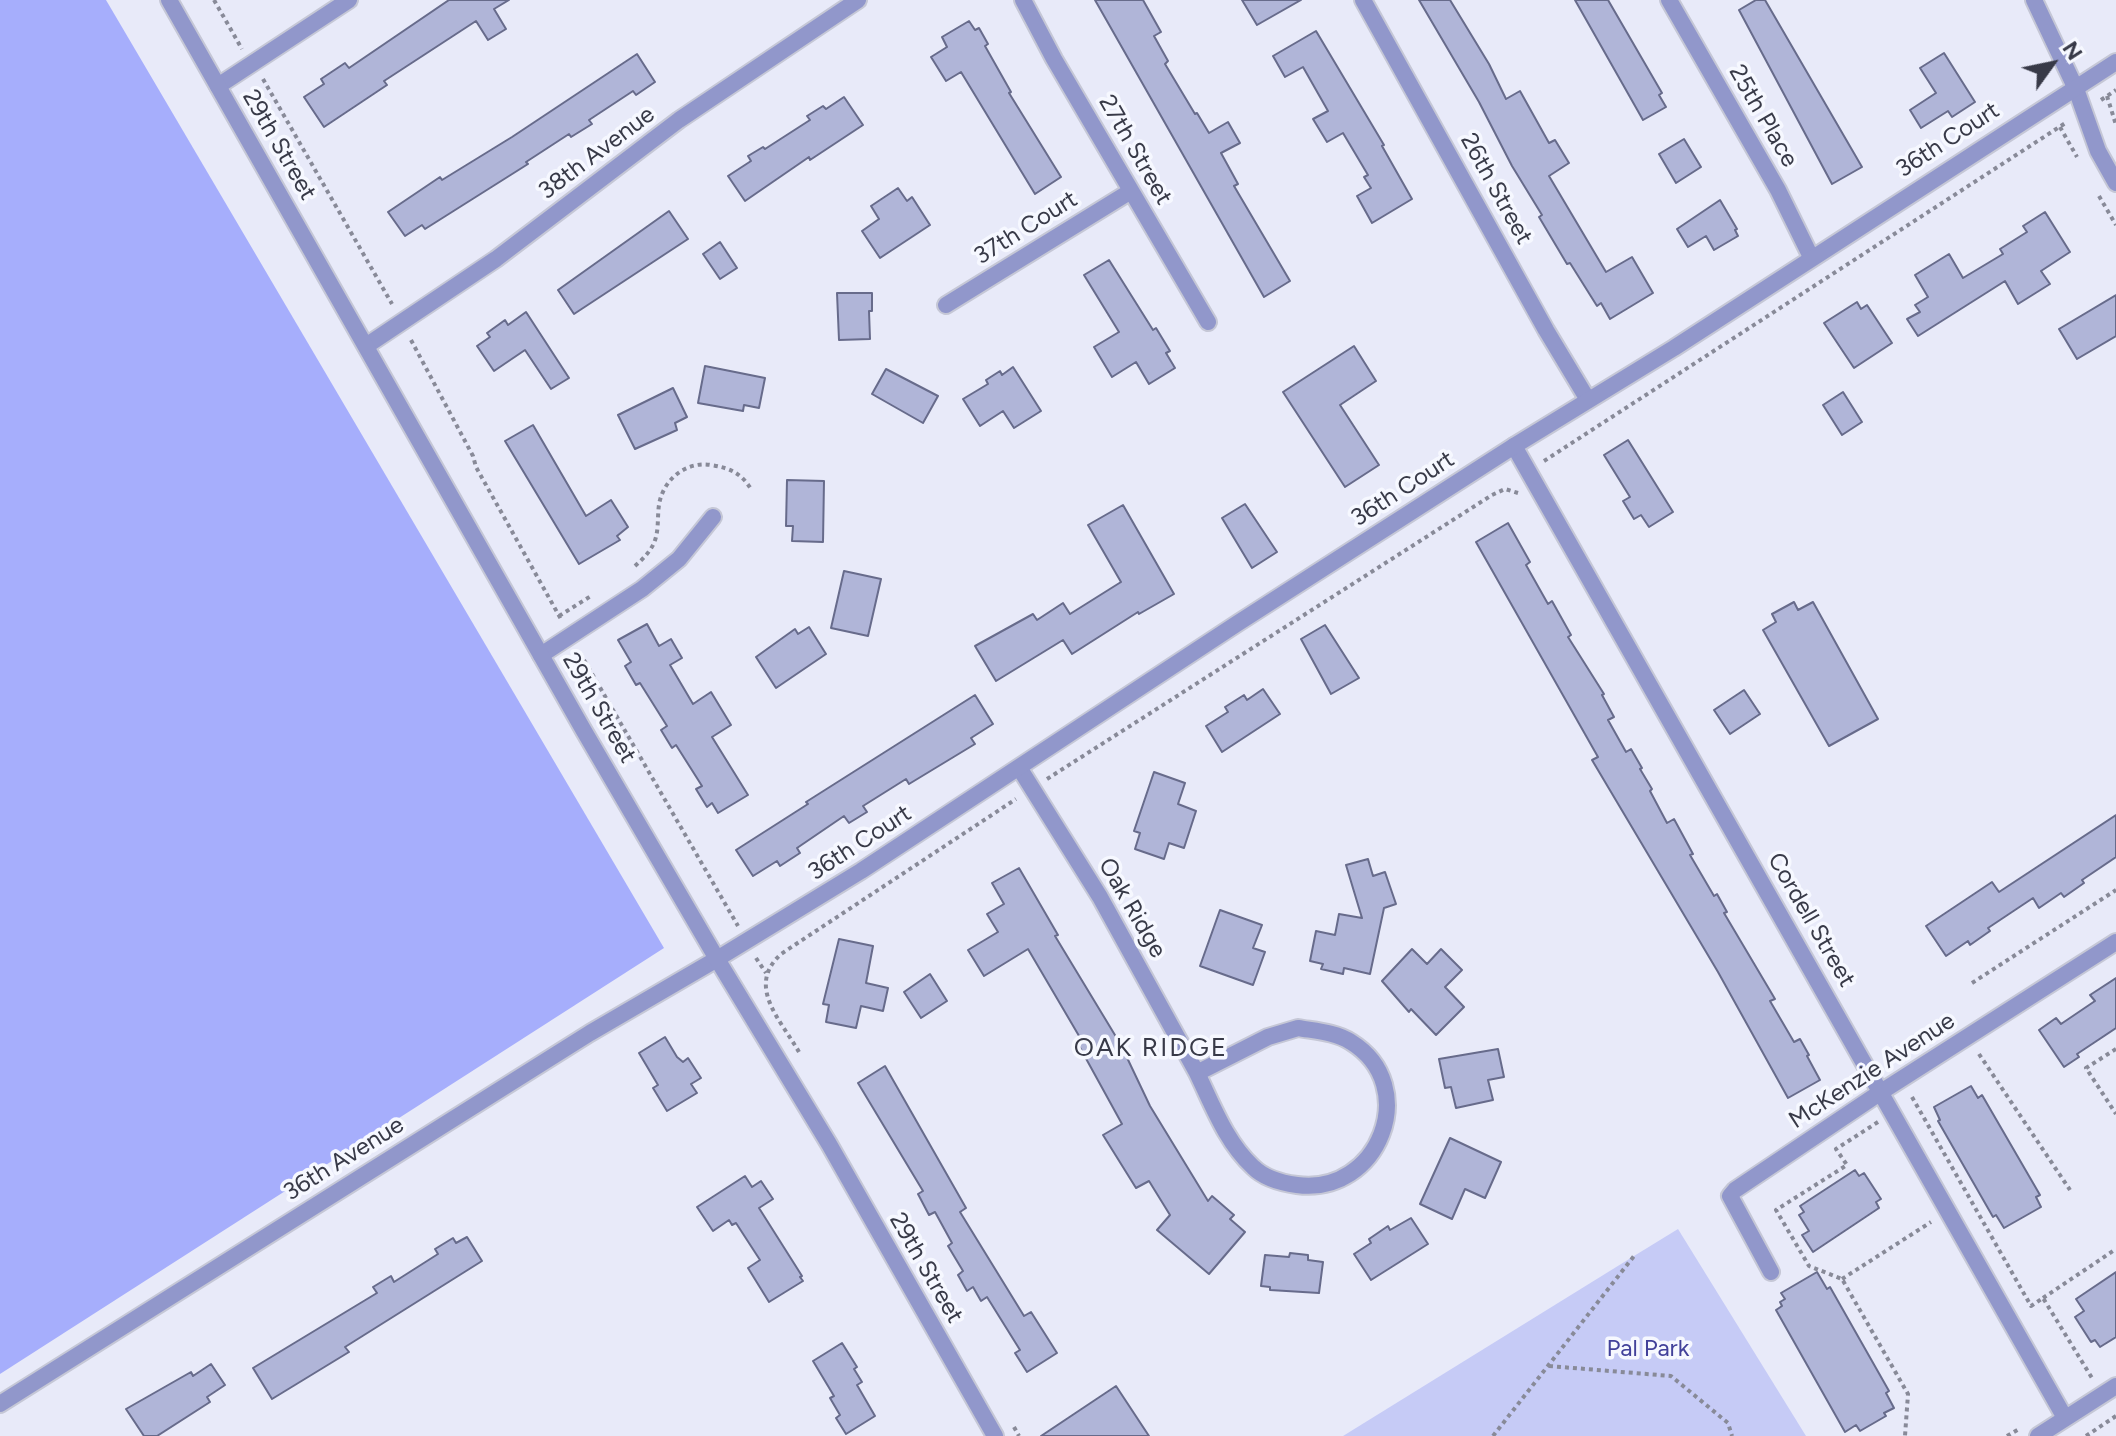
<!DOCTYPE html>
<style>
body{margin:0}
#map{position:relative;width:2116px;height:1436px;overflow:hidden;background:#e8eaf9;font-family:Figtree,sans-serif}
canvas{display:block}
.north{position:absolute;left:2012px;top:24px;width:80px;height:80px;-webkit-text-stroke:6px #f6f8ff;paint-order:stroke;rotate:57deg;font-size:22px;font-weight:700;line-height:32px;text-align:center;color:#383a48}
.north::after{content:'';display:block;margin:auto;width:28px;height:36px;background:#383a48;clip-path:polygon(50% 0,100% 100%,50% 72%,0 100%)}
</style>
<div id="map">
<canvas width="2116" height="1436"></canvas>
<div class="north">N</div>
</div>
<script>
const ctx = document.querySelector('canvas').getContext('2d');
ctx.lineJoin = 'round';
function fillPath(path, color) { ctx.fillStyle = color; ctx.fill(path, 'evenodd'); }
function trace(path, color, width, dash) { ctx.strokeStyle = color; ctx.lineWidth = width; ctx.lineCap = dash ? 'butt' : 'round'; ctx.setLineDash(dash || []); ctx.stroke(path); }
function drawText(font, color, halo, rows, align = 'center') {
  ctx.font = font + ' Figtree,sans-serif'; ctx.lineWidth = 7; ctx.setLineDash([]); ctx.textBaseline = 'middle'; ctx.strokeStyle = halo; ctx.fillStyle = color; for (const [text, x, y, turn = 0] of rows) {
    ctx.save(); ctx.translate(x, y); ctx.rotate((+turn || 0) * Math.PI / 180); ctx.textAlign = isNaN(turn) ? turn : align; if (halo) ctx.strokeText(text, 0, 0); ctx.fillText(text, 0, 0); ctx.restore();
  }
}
fillPath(new Path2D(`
 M1678,1229L1806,1436H1343L1634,1256Z`), '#c6cbf6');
fillPath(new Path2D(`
 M0,0H106L664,948L0,1374Z`), '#a6aefc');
const building = new Path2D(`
 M449,0H509L494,9L506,29L488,40L476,21L384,81L387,85L324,127L304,97L324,84L321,79L345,63L349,68Z
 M1095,0H1143L1161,32L1154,36L1168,61L1165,64L1195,114L1197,113L1209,133L1228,122L1240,143L1221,153L1238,184L1234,186L1290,281L1264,297Z
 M1242,0H1301L1257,25Z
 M1419,0H1450L1489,64L1506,99L1520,91L1549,143L1555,140L1569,163L1549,176L1606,272L1632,257L1653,293L1610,319L1601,303L1597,306L1570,263L1567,264L1539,217L1542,215L1512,166L1479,102Z
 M1575,0H1608L1662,93L1659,95L1666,107L1643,120Z
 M1756,0H1765L1862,167L1832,184L1739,10Z
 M969,21L975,30L979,28L988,44L985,46L1011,92L1009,93L1061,177L1035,194L961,72L946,81L931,57L947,47L942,37Z
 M1316,31L1384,145L1382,146L1412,199L1372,223L1357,196L1371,188L1364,177L1368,175L1343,133L1327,142L1313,119L1328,111L1303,67L1285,77L1273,56Z
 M1944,53L1975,102L1952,117L1948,111L1921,128L1910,110L1936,93L1920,68Z
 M637,54L655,82L636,95L633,91L589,120L592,124L571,137L569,134L526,162L528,164L425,229L422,225L405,236L388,212L440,177L442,180L512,137Z
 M844,97L863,125L810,160L809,157L745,201L728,176L751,161L748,156L763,147L765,149L810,120L807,116L823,106L826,109Z
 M1684,139L1701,167L1676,183L1659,154Z
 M898,188L907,201L912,197L930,225L880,258L862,231L879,219L871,206Z
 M1720,200L1737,229L1735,230L1738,236L1714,250L1706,236L1688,247L1677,229Z
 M669,211L688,239L574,314L558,290Z
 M2045,212L2070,252L2041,271L2050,284L2018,304L2005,281L1918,336L1907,319L1920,312L1915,305L1928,297L1915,275L1949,254L1963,278L2003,254L2000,249L2027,232L2023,226Z
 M720,242L737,268L720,279L703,254Z
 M1109,260L1153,330L1156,328L1170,351L1166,353L1175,368L1149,384L1136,362L1112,377L1094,347L1119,332L1084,275Z
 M837,293H872V311H869L870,339L839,340Z
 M2116,295V336L2077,359L2059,329Z
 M1857,302L1861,309L1867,305L1892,343L1854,368L1824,323Z
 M526,312L569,378L551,389L525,350L494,371L477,346L490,337L487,333L505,320L508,325Z
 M1354,346L1376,381L1340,405L1379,465L1345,487L1283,392Z
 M705,366L765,378L759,408L744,405L743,411L698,403Z
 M1013,367L1041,411L1014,428L1003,411L980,426L963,399L988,384L986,380L1000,371L1002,375Z
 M886,369L938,396L923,423L872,394Z
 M673,388L687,417L675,423L677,430L635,449L618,415Z
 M1843,392L1862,422L1842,435L1823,405Z
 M533,425L586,516L611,500L628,527L617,536L620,540L579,564L505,441Z
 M1628,440L1673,512L1649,527L1641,515L1634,519L1623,501L1630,497L1604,455Z
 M787,480L824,481L823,542L792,541L793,526H786Z
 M1245,504L1277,552L1252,568L1222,518Z
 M1123,505L1174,594L1139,614L1138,612L1072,654L1063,640L996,681L975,646L1033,614L1037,620L1063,603L1070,614L1121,582L1088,525Z
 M1508,523L1530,562L1526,565L1548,604L1552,601L1571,635L1568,637L1604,694L1602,695L1614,717L1608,720L1626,752L1631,749L1642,768L1640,769L1652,789L1650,791L1667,823L1674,819L1693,854L1690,855L1714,896L1717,894L1727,912L1724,913L1775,999L1770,1001L1794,1042L1800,1039L1809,1055L1807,1056L1820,1080L1788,1098L1718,972L1592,760L1598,757L1476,542Z
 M844,571L881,579L868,636L831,628Z
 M1794,602L1798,610L1813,602L1878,719L1829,746L1763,630L1776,622L1772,614Z
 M647,624L659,646L671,639L682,658L670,665L693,704L711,692L731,725L712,737L748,795L718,813L712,803L707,807L696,789L702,786L676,745L672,748L661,730L667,726L640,683L636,685L625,666L631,662L618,640Z
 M1325,625L1359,678L1331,694L1301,639Z
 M809,627L826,654L776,688L756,657L795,629L798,634Z
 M1263,689L1280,714L1222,752L1206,726L1228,712L1225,707L1244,695L1247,700Z
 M1744,690L1760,714L1730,734L1714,710Z
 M975,695L993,724L971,738L975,744L909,784L906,779L863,806L867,812L849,823L844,816L797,848L800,853L780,866L777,861L753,876L736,850L808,804L806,802Z
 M1154,772L1185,783L1178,804L1196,811L1184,848L1169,843L1164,859L1135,849L1140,833L1134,831Z
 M2116,815V857L2082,880L2084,883L2064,897L2061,893L2039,908L2033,898L1988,928L1990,931L1970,945L1968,941L1946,956L1926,926L1992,882L1999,892Z
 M1368,859L1373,876L1385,872L1396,904L1384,908L1370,974L1344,968L1343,974L1321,969L1323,964L1310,961L1316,931L1335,935L1339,914L1362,918L1346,865Z
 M1019,868L1058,935L1055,936L1121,1045L1150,1106L1208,1201L1212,1196L1234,1215L1230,1219L1245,1232L1209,1274L1157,1230L1170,1215L1149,1181L1136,1188L1103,1135L1122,1124L1078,1044L1082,1041L1028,949L984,976L968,950L998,932L987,914L1004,904L992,883Z
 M1220,910L1262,925L1253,948L1265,952L1253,985L1200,966Z
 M839,939L873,946L866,983L888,988L883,1011L861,1006L856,1028L826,1022L829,1005L823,1004Z
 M1412,949L1427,964L1441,949L1462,970L1445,987L1464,1007L1436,1035L1411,1009L1409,1012L1382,981Z
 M930,974L947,1001L921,1018L904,992Z
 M2116,978V1028L2077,1054L2079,1057L2064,1067L2039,1030L2056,1018L2061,1024L2095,1001L2090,995Z
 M665,1037L677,1057L683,1062L688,1058L701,1078L691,1084L697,1093L667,1111L653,1088L658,1085L639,1053Z
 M1498,1049L1504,1077L1488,1080L1493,1100L1456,1108L1451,1087L1445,1088L1439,1059Z
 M885,1066L966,1208L960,1212L1024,1316L1031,1312L1057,1353L1027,1372L1015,1353L1020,1350L987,1297L981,1301L973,1287L967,1291L958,1275L963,1271L948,1246L952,1243L935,1212L929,1215L918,1194L923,1191L858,1083Z
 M1971,1086L1978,1098L1982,1095L2040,1195L2036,1197L2041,1207L2004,1228L1996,1215L1993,1217L1938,1121L1940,1120L1934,1107Z
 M1450,1138L1501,1162L1485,1198L1465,1189L1452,1219L1420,1204Z
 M1855,1170L1859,1176L1864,1173L1881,1199L1876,1202L1879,1208L1813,1252L1802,1235L1809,1231L1799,1215L1804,1212L1800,1206Z
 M745,1176L752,1187L761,1181L773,1199L759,1208L802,1276L800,1277L803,1281L769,1302L748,1268L760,1260L736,1223L732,1225L729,1220L713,1231L697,1207Z
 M1411,1218L1428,1244L1371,1280L1354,1254L1371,1243L1369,1239L1388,1226L1390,1230Z
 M467,1237L482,1261L345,1347L349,1352L272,1399L253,1368L377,1293L373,1287L391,1276L394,1282L438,1254L435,1249L453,1238L456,1243Z
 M1290,1253L1308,1255V1260L1323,1262L1319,1293L1270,1290V1287L1261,1286L1265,1255L1289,1257Z
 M1817,1272L1827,1289L1830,1287L1889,1391L1886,1393L1894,1408L1884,1413L1886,1416L1860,1431L1856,1425L1845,1432L1776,1310L1782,1306L1780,1302L1785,1299L1781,1293Z
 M2116,1272V1337L2100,1347L2095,1340L2091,1342L2075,1317L2084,1311L2076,1299Z
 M842,1343L857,1367L854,1369L862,1382L857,1385L875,1416L846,1434L836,1418L840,1415L830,1398L834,1396L813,1361Z
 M211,1364L225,1385L207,1397L210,1402L157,1436H144L126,1409L191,1372L193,1376Z
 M1116,1386L1149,1436H1041Z`);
fillPath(building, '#b0b5d8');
trace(building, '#676b8b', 2);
const minor = new Path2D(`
 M1023,0L1054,59L1208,322
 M1363,0L1546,330L1588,400
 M1669,0L1778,190L1811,257
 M2034,0L2076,89L2098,151L2116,183
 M218,86L349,0
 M946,305L1131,191
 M366,346L496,259L679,120L858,0
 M1514,446L2065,1418
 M541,655L642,589L679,559L713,517
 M1020,769L1100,897L1197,1073
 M1298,1028C1315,1031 1336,1032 1351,1042C1422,1086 1379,1196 1297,1185C1282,1183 1264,1178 1253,1167C1226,1142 1213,1106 1197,1073L1268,1037Z
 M1771,1272L1730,1196L1735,1190L1881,1092L2116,942
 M0,1404L590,1033L717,959
 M2038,1436L2116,1386`);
const tertiary = new Path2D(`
 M169,0L584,731L717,959L829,1144L995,1436
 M717,959L861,871L1238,623L1514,446L1674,348L2116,62`);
trace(minor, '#c5c7d6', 20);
trace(tertiary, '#c5c7d6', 20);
trace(new Path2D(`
 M214,0L242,49
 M263,79L392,304
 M2107,96L2116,125
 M2101,100L2116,90
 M2060,127L2077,157
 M2099,196L2116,225
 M411,340L473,456L476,467L562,621
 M1544,461L2067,122
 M635,566C644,558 653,549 656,537C659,525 657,511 660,500C666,477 688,461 711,465C730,468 741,473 751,489
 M559,616L591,596
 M580,653L738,926
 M1047,779L1492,495L1505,489L1518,493
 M756,958L766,973
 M1972,983L2116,890
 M2116,1049L2086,1068L2116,1114
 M799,1052C780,1019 746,986 781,954L1016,799
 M1979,1054L2070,1190
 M1912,1097L2031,1306L2043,1298L2092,1378
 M1878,1122L1836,1149L1847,1165L1776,1210L1809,1266L1842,1279L1908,1394L1905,1436
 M1842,1279L1931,1222
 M2043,1298L2116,1249
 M1549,1366L1671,1376L1728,1423L1732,1436
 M1014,1427L1019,1436
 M1493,1436L1634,1256
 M2007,1436L2019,1429
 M2086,1436L2116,1416`), '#888a98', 4, [4, 4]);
trace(minor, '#9197cb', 16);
trace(tertiary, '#9197cb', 16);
drawText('24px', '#383a48', '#f6f8ff', [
 ["25th Place",1763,116,60],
 ["36th Court",1948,140,-33],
 ["29th Street",279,145,60],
 ["27th Street",1135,150,60],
 ["38th Avenue",597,153,-37],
 ["26th Street",1496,189,61],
 ["37th Court",1026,228,-32],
 ["36th Court",1403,489,-33],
 ["29th Street",599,708,60],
 ["36th Court",860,843,-33],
 ["Oak Ridge",1132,908,60],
 ["Cordell Street",1811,920,60],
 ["McKenzie Avenue",1872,1071,-33],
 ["36th Avenue",344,1159,-32],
 ["29th Street",926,1268,60]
]);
drawText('24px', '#42419a', '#f6f8ff', [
 ["Pal Park",1648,1349]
]);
ctx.letterSpacing = '2px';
drawText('26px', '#383a48', '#f6f8ff', [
 ["OAK RIDGE",1151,1048]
]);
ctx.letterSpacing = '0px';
</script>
